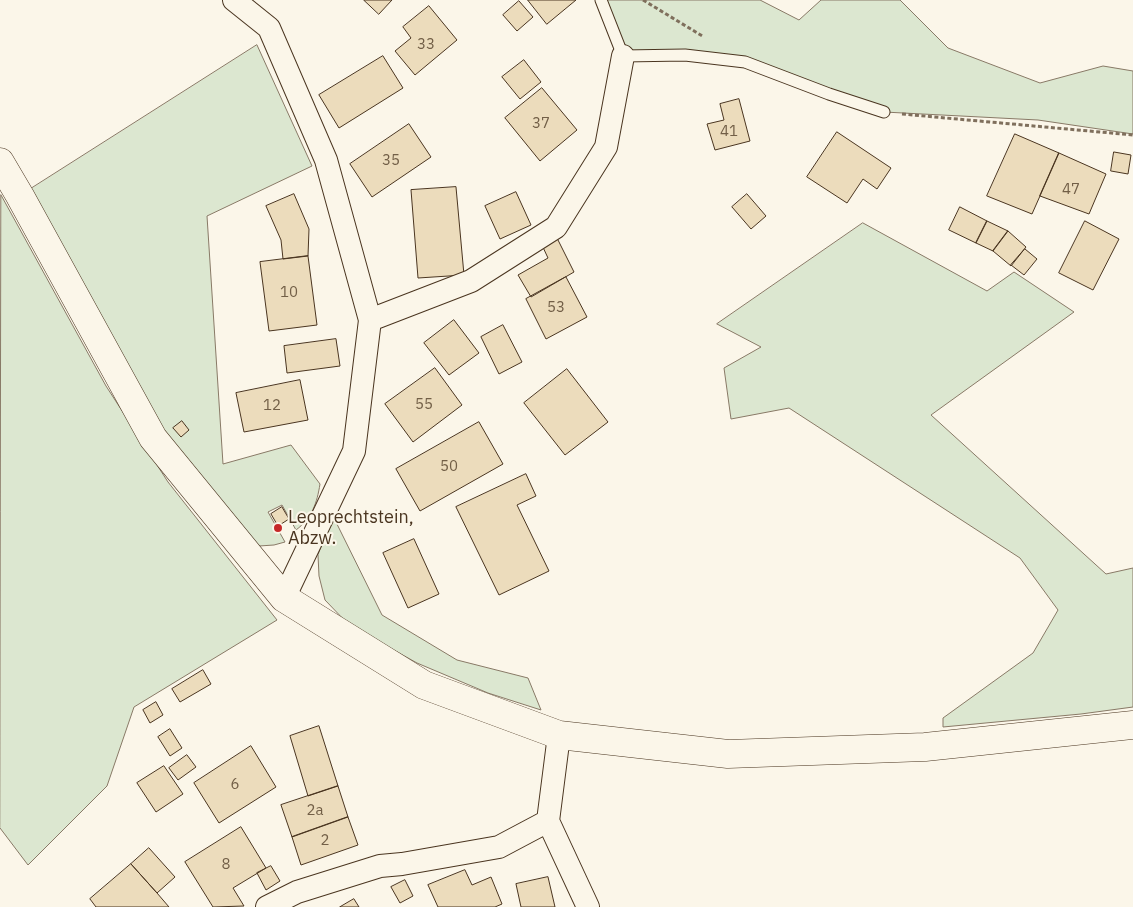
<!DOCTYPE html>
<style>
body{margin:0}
canvas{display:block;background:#fbf6e9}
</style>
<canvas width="1133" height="907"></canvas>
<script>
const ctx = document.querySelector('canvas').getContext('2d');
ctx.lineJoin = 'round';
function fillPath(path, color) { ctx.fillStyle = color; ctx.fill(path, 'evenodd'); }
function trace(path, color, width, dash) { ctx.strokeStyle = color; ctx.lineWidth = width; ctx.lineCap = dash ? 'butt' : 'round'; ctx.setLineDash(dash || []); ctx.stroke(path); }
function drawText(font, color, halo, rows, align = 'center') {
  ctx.font = font + ' "IBM Plex Sans",sans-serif'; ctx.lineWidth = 4; ctx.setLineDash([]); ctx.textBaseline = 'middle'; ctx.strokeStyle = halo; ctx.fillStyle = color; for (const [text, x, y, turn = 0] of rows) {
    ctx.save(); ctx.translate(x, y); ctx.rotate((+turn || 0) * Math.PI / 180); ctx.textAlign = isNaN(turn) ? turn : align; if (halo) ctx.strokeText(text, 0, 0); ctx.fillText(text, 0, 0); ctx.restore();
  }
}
const green = new Path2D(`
 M602,0H760L799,20L821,0H900L948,48L1040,83L1103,66L1133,71V134L1038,120L884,112L743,61L623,56Z
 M257,45L312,166L207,216L223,464L291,445L320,484C317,503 312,518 296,530L282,505L268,512L285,542L274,545L259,546L241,539L179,462L29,190Z
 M1,195L106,386L168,482L277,620L134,707L107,786L28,865L0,828Z
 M863,223L987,291L1014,272L1074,312L931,415L1106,574L1133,568V707L1081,714L943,727V718L1033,653L1058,610L1020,558L789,408L731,419L724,368L761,347L717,324Z
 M333,516L382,615L457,660L528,678L541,710L488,693L417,663L349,625L325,600L319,576L318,555Z`);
fillPath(green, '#dce7d0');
trace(green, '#887966', 1);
const building = new Path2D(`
 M364,0H392L379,14Z
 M528,0H576L547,24Z
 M519,1L533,17L517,31L503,15Z
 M429,6L457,40L415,75L395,51L411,38L403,27Z
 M383,56L403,88L339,128L319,95Z
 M524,60L541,82L520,99L502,77Z
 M542,88L577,130L540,161L505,118Z
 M739,99L750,141L715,150L707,124L724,120L720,104Z
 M409,124L431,157L372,197L350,164Z
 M837,132L891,168L877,189L863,179L847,203L807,177Z
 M1015,134L1059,153L1032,214L987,196Z
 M1114,152L1131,155L1128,174L1111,171Z
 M1059,153L1106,174L1089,214L1040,196Z
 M456,187L464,275L418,278L411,190Z
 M516,192L531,225L500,239L485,206Z
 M294,194L309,229L308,256L283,259L281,240L266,206Z
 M747,194L766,216L751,229L732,207Z
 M960,207L987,221L976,243L949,230Z
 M987,221L1008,231L993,251L976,243Z
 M1085,221L1119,239L1093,290L1059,273Z
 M1008,231L1026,247L1011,266L993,251Z
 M556,236L574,272L531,297L518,275L548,258L541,243Z
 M1025,249L1037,259L1024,275L1011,265Z
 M308,256L317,325L269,331L260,262Z
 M566,277L587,317L546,339L526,299Z
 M454,320L479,353L449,375L424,343Z
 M503,325L522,362L499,374L481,337Z
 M336,339L340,366L287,373L284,346Z
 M435,368L462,405L413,442L385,404Z
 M567,369L608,422L565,455L524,403Z
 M300,380L308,420L244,432L236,393Z
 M182,421L189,430L181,437L173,428Z
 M479,422L503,464L420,511L396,469Z
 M526,474L536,496L517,505L549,571L499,595L456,507Z
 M282,507L289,519L278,526L271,514Z
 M414,539L439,594L408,608L383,553Z
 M203,670L211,684L180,702L172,689Z
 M156,702L163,715L150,723L143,710Z
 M319,726L338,786L308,796L290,736Z
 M170,729L182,748L170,756L158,737Z
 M251,746L276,787L219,823L194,783Z
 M187,755L196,767L178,780L169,768Z
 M164,766L183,794L156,812L137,783Z
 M338,786L348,817L292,837L281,805Z
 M348,817L358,845L301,865L292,837Z
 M241,827L266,868L233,888L244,906L213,907L185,862Z
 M149,848L175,877L157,893L131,864Z
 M131,864L157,893L169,907H96L90,899Z
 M271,866L280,881L266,890L257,873Z
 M465,870L472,885L491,877L502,904L495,907H438L428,885Z
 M548,877L555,907H521L516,884Z
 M405,880L413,896L400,903L391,887Z
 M354,899L359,907H340Z`);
fillPath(building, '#ecdcbc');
trace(building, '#4a3520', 1);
const lane = new Path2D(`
 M601,0L623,56L685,55L745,62L829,94L884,112`);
const street = new Path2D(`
 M234,0L269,28L326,160L370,320
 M284,598L354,451L370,320L471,281L556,227L606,147L623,56
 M548,821L588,907
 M267,907L297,892L380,866L402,864L499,847L548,821L559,735`);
const secondary = new Path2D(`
 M0,162L20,196L153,438L284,598L424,685L559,735L728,754L925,747L1133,725`);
trace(lane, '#4a3520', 13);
trace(street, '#4a3520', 24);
trace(secondary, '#4a3520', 29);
trace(new Path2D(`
 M643,0L704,37
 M902,114L1133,135`), '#7f6f5c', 3, [4, 2.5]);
trace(lane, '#fbf6e9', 11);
trace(street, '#fbf6e9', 22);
trace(secondary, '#fbf6e9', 28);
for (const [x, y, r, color] of [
 [278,528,5,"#c62828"]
]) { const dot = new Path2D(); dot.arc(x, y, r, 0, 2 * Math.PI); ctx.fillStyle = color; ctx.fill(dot); trace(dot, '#fbf6e9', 2); }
drawText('15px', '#725f47', null, [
 ["33",426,45],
 ["37",541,124],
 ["41",729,132],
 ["35",391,161],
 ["47",1071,190],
 ["10",289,293],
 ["53",556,308],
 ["55",424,405],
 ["12",272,406],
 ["50",449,467],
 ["6",235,785],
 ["2a",315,811],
 ["2",325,841],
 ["8",226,865]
]);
drawText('18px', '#4a3520', '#fbf6e9', [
 ["Leoprechtstein,",288,518],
 ["Abzw.",288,539]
], 'left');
</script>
